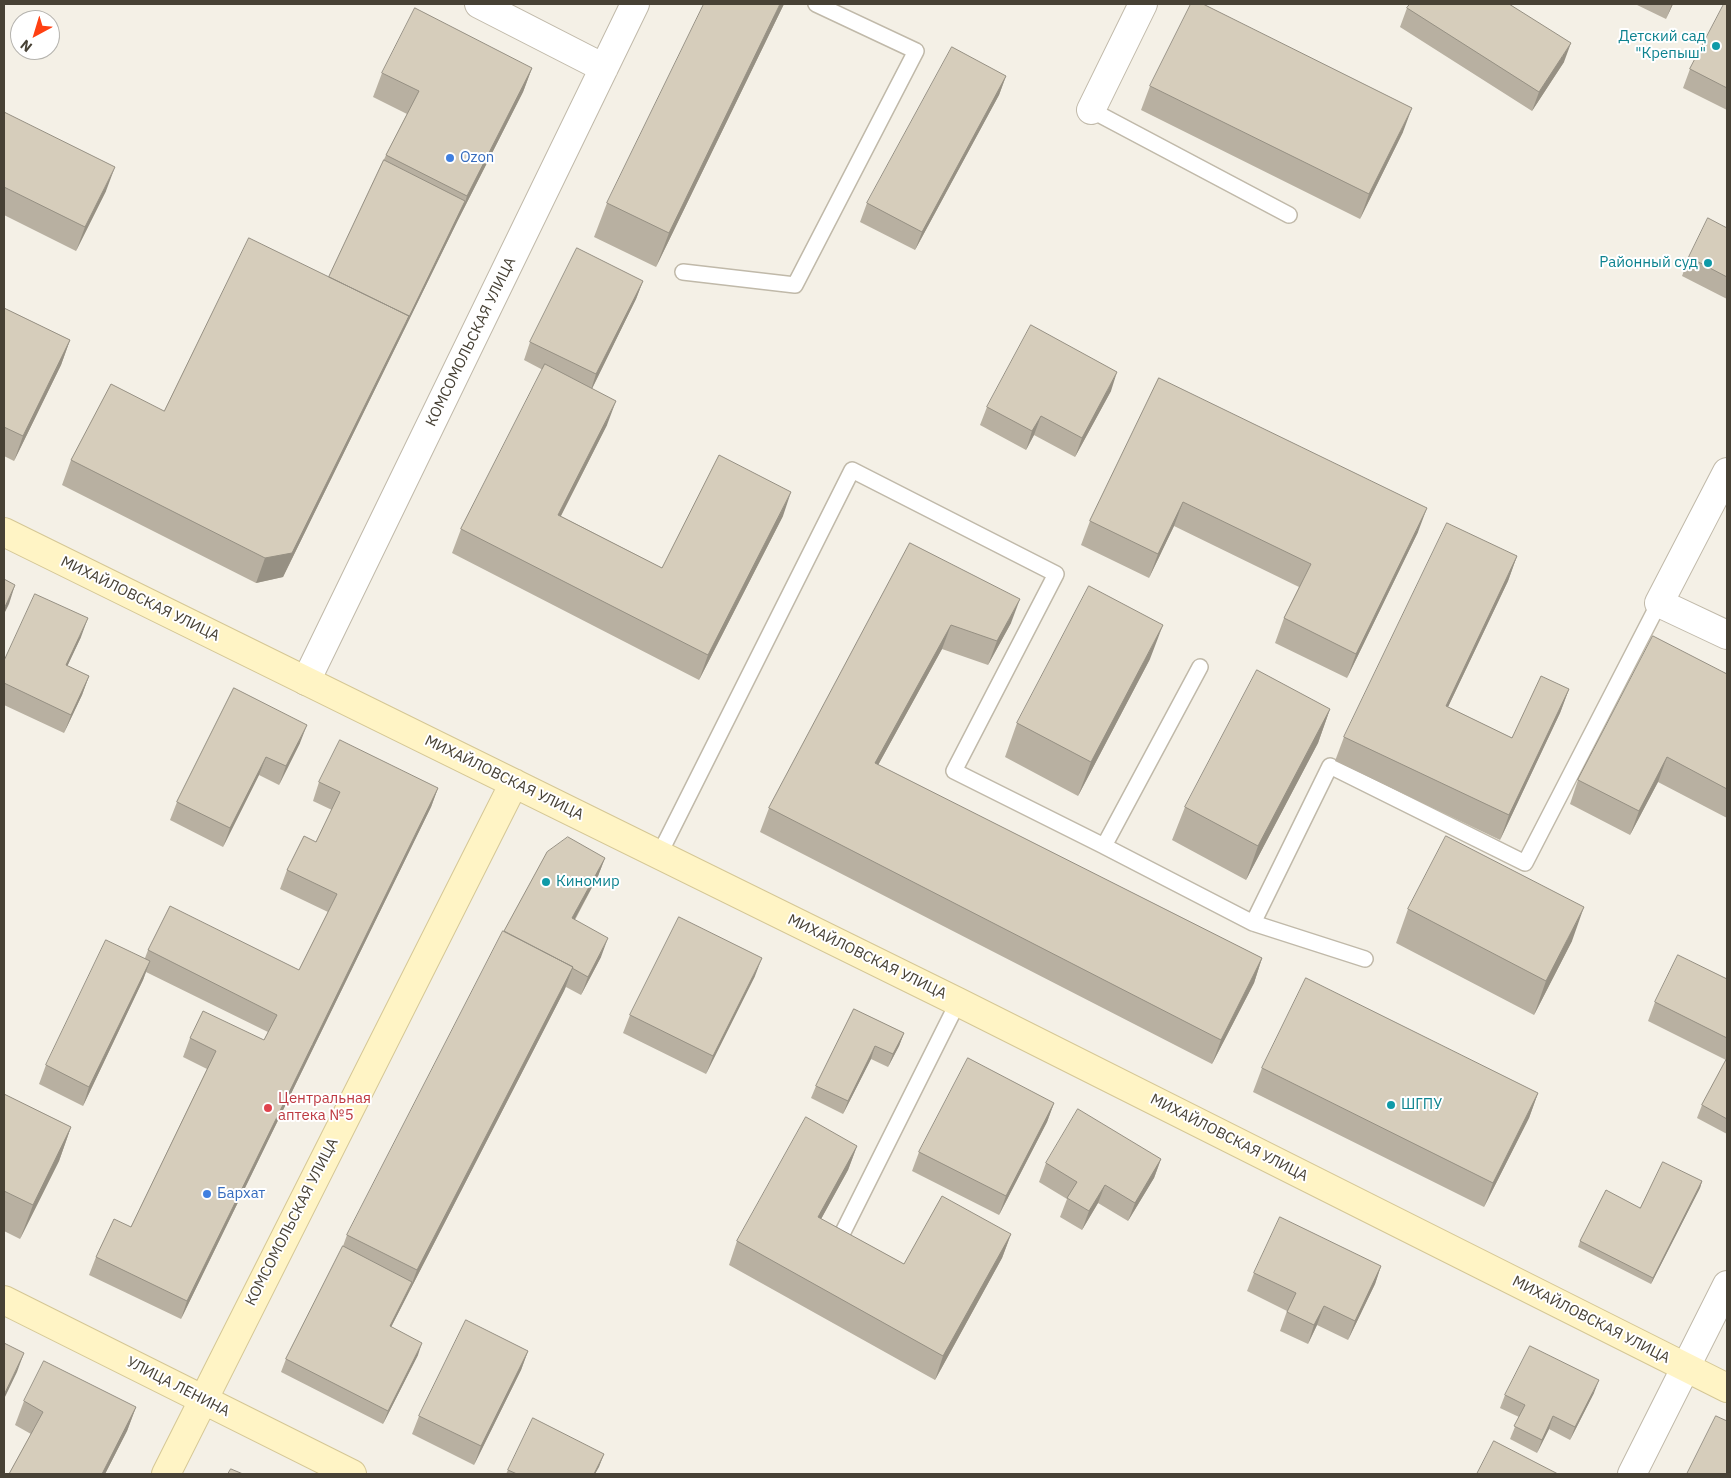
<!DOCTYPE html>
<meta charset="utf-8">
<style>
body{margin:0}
#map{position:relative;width:1731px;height:1478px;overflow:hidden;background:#f4f0e6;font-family:"IBM Plex Sans",sans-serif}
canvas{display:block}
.frame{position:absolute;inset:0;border:5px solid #474135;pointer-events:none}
.north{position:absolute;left:10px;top:10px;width:50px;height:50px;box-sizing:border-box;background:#fff;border:1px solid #b5b3ae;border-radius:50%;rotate:219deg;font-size:14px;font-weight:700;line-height:20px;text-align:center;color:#474135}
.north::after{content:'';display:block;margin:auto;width:18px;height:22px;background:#ff4012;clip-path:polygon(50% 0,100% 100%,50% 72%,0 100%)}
</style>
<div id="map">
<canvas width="1731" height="1478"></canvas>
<div class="frame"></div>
<div class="north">N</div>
</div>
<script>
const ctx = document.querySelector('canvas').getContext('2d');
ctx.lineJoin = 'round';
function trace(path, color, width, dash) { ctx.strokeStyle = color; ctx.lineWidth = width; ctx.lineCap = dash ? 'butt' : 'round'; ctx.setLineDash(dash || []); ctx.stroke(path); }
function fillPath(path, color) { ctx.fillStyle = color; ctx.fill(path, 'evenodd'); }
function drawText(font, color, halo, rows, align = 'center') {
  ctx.font = font + ' "IBM Plex Sans",sans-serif'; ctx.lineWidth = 4; ctx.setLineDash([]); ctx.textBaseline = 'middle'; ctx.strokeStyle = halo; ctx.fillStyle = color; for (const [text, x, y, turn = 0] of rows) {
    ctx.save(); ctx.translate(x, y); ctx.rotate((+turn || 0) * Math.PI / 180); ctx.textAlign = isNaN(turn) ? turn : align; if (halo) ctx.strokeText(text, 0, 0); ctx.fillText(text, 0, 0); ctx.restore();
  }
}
const lane = new Path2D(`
 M1091,110L1289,215
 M683,272L795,285L916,51L816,4
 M1104,846L1253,923L1365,959
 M659,855L852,470L1056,574L954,771L1104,846L1200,667
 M1253,923L1330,766L1525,863L1659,603
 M842,1234L958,1002`);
const street = new Path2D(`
 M479,4L604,68
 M1091,110L1143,4
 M1727,472L1659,603L1727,635
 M306,681L635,4
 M1632,1474L1727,1285`);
const secondary = new Path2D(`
 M4,532L958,1002L1727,1388
 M4,1300L352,1474
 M166,1474L514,783`);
trace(lane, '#c0b9a9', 18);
trace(street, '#c0b9a9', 30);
trace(secondary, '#d5c795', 30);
trace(lane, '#fff', 15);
trace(street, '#fff', 28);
trace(secondary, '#fff4c5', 28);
fillPath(new Path2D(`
 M784,4L656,267L594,237L607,203Z
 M1635,4H1673L1666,19Z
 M1727,4V110L1683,88L1690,69Z
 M1407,8L1564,62L1532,111L1400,27Z
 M532,68L523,92L458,220L283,577L256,583L62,485L71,460L164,411L329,277L386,155L407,114L373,97L382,73Z
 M1006,76L999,95L915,250L860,222L867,203Z
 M1150,86L1403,132L1360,219L1141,110Z
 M4,112L106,191L76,251L4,215Z
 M1727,228V299L1682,276L1689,257Z
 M643,281L636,299L592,388L607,425L561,516L662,568L783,516L699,680L452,553L461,529L543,370L524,360L530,342Z
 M4,308L70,340L61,365L14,461L4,456Z
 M1159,378L1418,532L1347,678L1275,643L1284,618L1299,587L1174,526L1149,578L1081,545L1090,521Z
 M1111,391L1075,457L1034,435L1026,450L980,425L987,407Z
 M910,543L1011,623L988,665L942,649L878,765L1262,958L1254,983L1212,1064L760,832L769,808Z
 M1517,556L1508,581L1448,707L1512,738L1569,689L1560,713L1500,840L1335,761L1344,737Z
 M81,637L67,666L89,676L82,695L64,733L4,705V661Z
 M1150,659L1078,796L1005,757L1017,723Z
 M1727,674V818L1658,782L1630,835L1570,804L1578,780Z
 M234,688L300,743L279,785L259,775L223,847L170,820L177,802Z
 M1330,709L1318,743L1246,880L1172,840L1185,807Z
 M319,782L438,788L431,807L181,1319L89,1275L96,1257L131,1227L207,1069L183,1057L190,1038L264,1040L268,1032L146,972L143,980L83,1106L39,1084L46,1065L145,958L148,950L299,970L328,912L280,889L287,870L316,842L332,810L313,801Z
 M605,858L598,876L575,920L601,957L581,995L566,987L391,1327L418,1355L383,1424L281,1372L286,1359L343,1246L347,1235Z
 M1408,909L1572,941L1534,1015L1396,943Z
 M755,976L706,1074L623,1033L630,1015Z
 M1727,979V1134L1697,1118L1702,1105L1726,1060L1648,1021L1655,1002Z
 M854,1009L904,1033L899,1046L888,1067L871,1059L843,1114L811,1098L816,1086Z
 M1262,1068L1538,1093L1529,1118L1484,1207L1253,1092Z
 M4,1094L71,1127L59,1161L20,1239L4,1231Z
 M1054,1103L1047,1122L999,1215L912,1171L919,1152Z
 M857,1146L848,1170L821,1219L904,1264L1011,1234L1002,1258L935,1380L729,1265L737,1241Z
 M1161,1159L1154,1178L1128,1221L1098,1203L1082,1230L1060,1217L1067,1199L1039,1182L1046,1163Z
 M1702,1181L1700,1188L1651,1284L1578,1247L1580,1241L1640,1208Z
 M1381,1266L1375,1284L1348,1340L1317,1325L1308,1344L1280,1331L1287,1311L1247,1291L1254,1273Z
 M528,1351L521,1370L474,1465L412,1434L419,1416Z
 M1594,1393L1570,1440L1549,1429L1537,1453L1510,1439L1519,1417L1500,1408L1505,1395Z
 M24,1401L136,1407L127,1431L105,1474H9L31,1434L15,1425Z
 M604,1454L595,1474H506L508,1470Z`), '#b8b0a1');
fillPath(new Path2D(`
 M780,4H784L656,267L669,233Z
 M1672,4H1673L1666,19Z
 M1571,43L1564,62L1532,111L1539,92Z
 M532,68L523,92L458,220L283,577L256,583L265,558L465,202L467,196Z
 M1006,76L999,95L915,250L922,232Z
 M1412,108L1403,132L1360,219L1369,194Z
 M115,167L106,191L76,251L85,227Z
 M643,281L636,299L590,393L596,374Z
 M70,340L61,365L14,461L23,436Z
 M1117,372L1111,391L1075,457L1082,438Z
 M616,401L607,425L549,539L558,515Z
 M1041,416L1034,435L1026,450L1032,431Z
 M791,492L783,516L699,680L708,655Z
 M1183,502L1174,526L1149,578L1158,554Z
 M1427,508L1418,532L1347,678L1356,654Z
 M1517,556L1508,581L1437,730L1446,706Z
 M15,585L9,604L4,614V609Z
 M1020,599L1011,623L988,665L997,641Z
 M88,618L81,637L59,684L66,665Z
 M951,625L942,649L866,787L875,763Z
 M1163,625L1150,659L1078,796L1091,762Z
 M89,676L82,695L64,733L71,715Z
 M1569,689L1560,713L1500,840L1509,815Z
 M1330,709L1318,743L1246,880L1258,846Z
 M307,725L300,743L279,785L286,766Z
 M266,757L259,775L223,847L230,828Z
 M1667,757L1658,782L1630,835L1639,811Z
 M438,788L431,807L181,1319L187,1301Z
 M605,858L598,876L565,937L572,918Z
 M1584,907L1572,941L1534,1015L1546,981Z
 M608,938L601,957L581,995L588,977Z
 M762,958L755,976L706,1074L713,1056Z
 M1262,958L1254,983L1212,1064L1221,1040Z
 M150,961L143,980L83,1106L89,1087Z
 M573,967L564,991L408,1294L417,1270Z
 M904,1033L899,1046L888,1067L893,1054Z
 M875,1046L871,1059L843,1114L848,1101Z
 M1538,1093L1529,1118L1484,1207L1493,1183Z
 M1054,1103L1047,1122L999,1215L1006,1196Z
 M71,1127L59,1161L20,1239L33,1205Z
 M857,1146L848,1170L809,1241L818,1217Z
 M1161,1159L1154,1178L1128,1221L1135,1203Z
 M1702,1181L1700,1188L1651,1284L1653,1278Z
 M1105,1185L1098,1203L1082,1230L1089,1211Z
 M1011,1234L1002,1258L935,1380L943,1356Z
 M1381,1266L1375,1284L1348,1340L1355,1321Z
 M412,1282L408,1294L385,1339L390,1326Z
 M1324,1306L1317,1325L1308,1344L1314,1325Z
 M422,1343L418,1355L383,1424L388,1411Z
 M528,1351L521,1370L474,1465L481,1446Z
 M24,1353L17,1372L4,1399V1395Z
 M1599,1380L1594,1393L1570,1440L1575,1427Z
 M136,1407L127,1431L105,1474H102Z
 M1553,1416L1549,1429L1537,1453L1542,1440Z
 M604,1454L599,1467L595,1474H594Z`), '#969083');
const building = new Path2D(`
 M704,4H780L669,233L607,203Z
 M1191,4H1203L1412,108L1369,194L1150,86Z
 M1410,4H1509L1571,43L1539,92L1407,8Z
 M1724,4H1727V88L1690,69Z
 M415,8L532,68L467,196L386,155L419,91L382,73Z
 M952,47L1006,76L922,232L867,203Z
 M4,112L115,167L85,227L4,187Z
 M384,160L465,201L407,321L409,316L329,277Z
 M1708,218L1727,228V277L1689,257Z
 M249,238L409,316L292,553L265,558L71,460L111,384L164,411Z
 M577,248L643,281L596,374L530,342Z
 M4,308L70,340L23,436L4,427Z
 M1031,325L1117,372L1082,438L1041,416L1032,431L987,407Z
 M545,364L616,401L558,515L662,568L719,455L791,492L708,655L461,529Z
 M1159,378L1427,508L1356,654L1284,618L1311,564L1183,502L1158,554L1090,521Z
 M1447,523L1517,556L1446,706L1512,738L1541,676L1569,689L1509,815L1344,737Z
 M910,543L1020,599L997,641L951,625L875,763L1262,958L1221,1040L769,808Z
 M4,579L15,585L4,609Z
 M1089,586L1163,625L1091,762L1017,723Z
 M35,594L88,618L66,665L89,676L71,715L4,683V661Z
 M1653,636L1727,674V789L1667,757L1639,811L1578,780Z
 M1257,670L1330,709L1258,846L1185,807Z
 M234,688L307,725L286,766L266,757L230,828L177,802Z
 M340,740L438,788L187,1301L96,1257L114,1219L131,1227L216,1051L190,1038L203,1011L264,1040L277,1015L148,950L170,906L299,970L337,894L287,870L304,836L316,842L340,792L319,782Z
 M1446,836L1584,907L1546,981L1408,909Z
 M568,837L605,858L572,918L608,938L588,977L572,968L573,967L504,931L547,852Z
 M679,917L762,958L713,1056L630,1015Z
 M503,931L573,967L417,1270L347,1235Z
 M106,940L150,961L89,1087L46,1065Z
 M1678,955L1727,979V1038L1655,1002Z
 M1306,978L1538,1093L1493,1183L1262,1068Z
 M854,1009L904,1033L893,1054L875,1046L848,1101L816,1086Z
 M968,1058L1054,1103L1006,1196L919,1152Z
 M1727,1058V1119L1702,1105Z
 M4,1094L71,1127L33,1205L4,1191Z
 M1078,1109L1161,1159L1135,1203L1105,1185L1089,1211L1067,1198L1077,1182L1046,1163Z
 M806,1117L857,1146L818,1217L904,1264L942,1196L1011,1234L943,1356L737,1241Z
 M1663,1162L1702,1181L1653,1278L1580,1241L1606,1190L1640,1208Z
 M1280,1217L1381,1266L1355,1321L1324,1306L1314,1325L1287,1312L1296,1293L1254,1273Z
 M343,1246L412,1282L390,1326L422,1343L388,1411L286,1359Z
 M466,1320L528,1351L481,1446L419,1416Z
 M4,1343L24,1353L4,1395Z
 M1530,1346L1599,1380L1575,1427L1553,1416L1542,1440L1514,1426L1525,1405L1505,1395Z
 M44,1361L136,1407L102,1474H9L43,1412L24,1401Z
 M1716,1416L1727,1421V1474H1687Z
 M533,1418L604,1454L594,1474H517L508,1470Z
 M1494,1441L1558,1474H1477Z
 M231,1469L243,1474H228Z`);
fillPath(building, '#d6cdbb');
trace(building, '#969083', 1);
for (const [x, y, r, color] of [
 [1716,46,5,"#0f9aa8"],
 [450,158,5,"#3f7fe0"],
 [1708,263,5,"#0f9aa8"],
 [546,882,5,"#0f9aa8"],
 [1391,1105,5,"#0f9aa8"],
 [268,1108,5,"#e0444e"],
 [207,1194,5,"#3f7fe0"]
]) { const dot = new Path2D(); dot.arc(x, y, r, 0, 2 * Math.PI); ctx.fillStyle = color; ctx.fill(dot); trace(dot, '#fff', 2); }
drawText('15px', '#0d838f', '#fff', [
 ["Детский сад",1706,37],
 ["\"Крепыш\"",1706,54],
 ["Районный суд",1698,263],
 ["Киномир",556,882,"left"],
 ["ШГПУ",1401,1105,"left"]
], 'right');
drawText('15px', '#366cbe', '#fff', [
 ["Ozon",460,158],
 ["Бархат",217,1194]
], 'left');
drawText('15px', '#474135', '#fff', [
 ["КОМСОМОЛЬСКАЯ УЛИЦА",471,342,-64],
 ["МИХАЙЛОВСКАЯ УЛИЦА",140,599,26],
 ["МИХАЙЛОВСКАЯ УЛИЦА",504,778,26],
 ["МИХАЙЛОВСКАЯ УЛИЦА",867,957,26],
 ["МИХАЙЛОВСКАЯ УЛИЦА",1229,1138,27],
 ["КОМСОМОЛЬСКАЯ УЛИЦА",292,1222,-63],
 ["МИХАЙЛОВСКАЯ УЛИЦА",1591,1320,27],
 ["УЛИЦА ЛЕНИНА",178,1387,27]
]);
drawText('15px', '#be3a42', '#fff', [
 ["Центральная",278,1099],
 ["аптека №5",278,1116]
], 'left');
</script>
